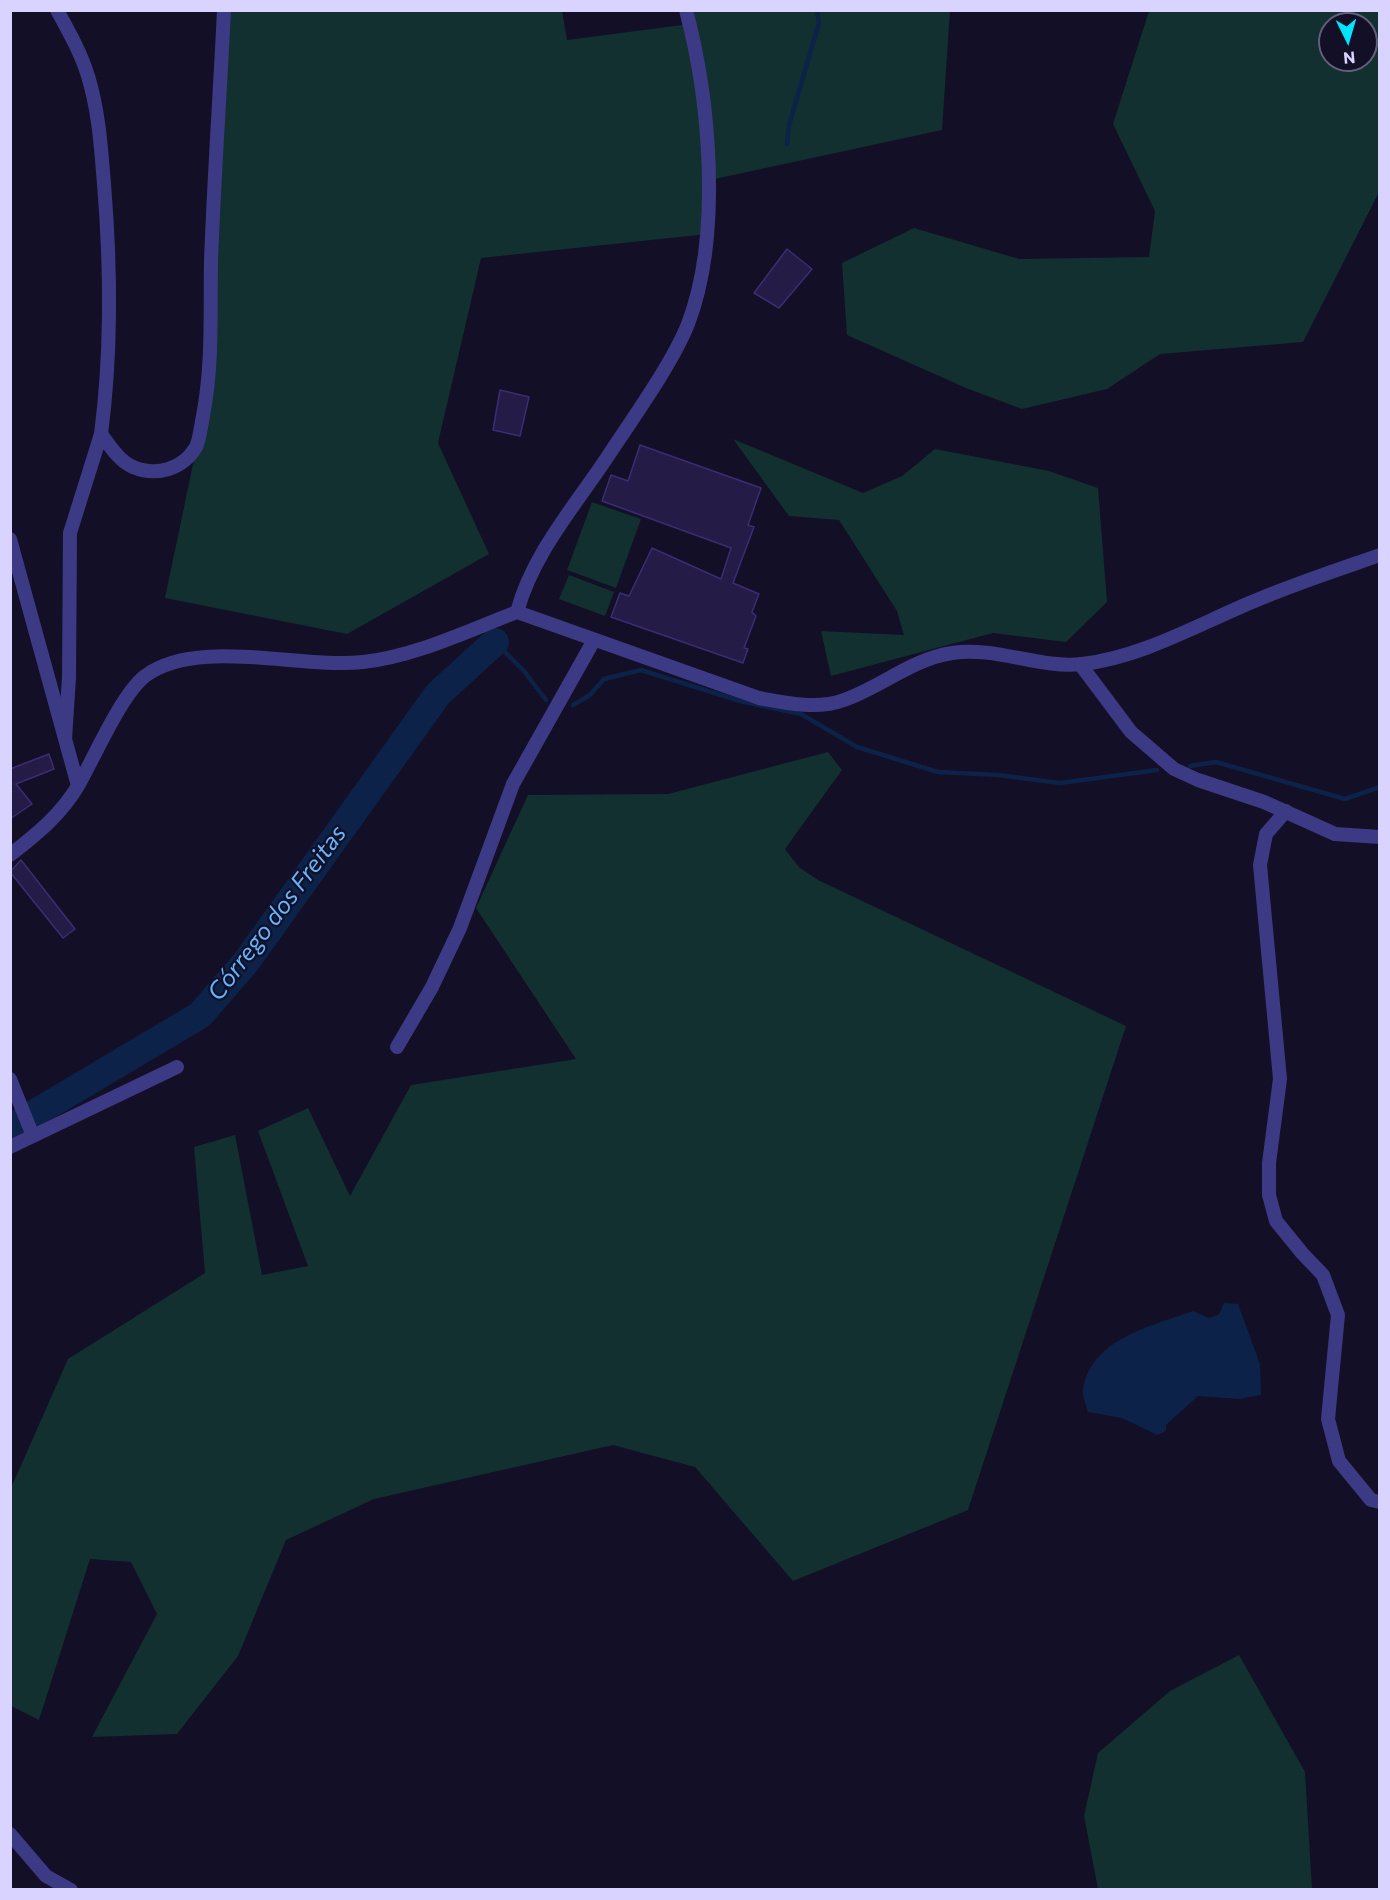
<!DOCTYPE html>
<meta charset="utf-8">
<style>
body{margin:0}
#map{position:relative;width:1390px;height:1900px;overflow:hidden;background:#130f26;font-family:Commissioner,sans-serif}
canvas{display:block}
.frame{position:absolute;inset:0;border:12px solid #d9d4ff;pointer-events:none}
.north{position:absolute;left:1318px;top:12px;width:60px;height:60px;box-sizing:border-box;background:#130f26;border:2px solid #625e7d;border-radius:50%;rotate:175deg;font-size:16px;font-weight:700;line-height:24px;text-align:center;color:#d9d4ff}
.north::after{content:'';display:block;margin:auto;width:21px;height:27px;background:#00e5ff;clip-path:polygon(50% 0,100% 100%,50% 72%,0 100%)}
</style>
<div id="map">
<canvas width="1390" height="1900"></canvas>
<div class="frame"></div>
<div class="north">N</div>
</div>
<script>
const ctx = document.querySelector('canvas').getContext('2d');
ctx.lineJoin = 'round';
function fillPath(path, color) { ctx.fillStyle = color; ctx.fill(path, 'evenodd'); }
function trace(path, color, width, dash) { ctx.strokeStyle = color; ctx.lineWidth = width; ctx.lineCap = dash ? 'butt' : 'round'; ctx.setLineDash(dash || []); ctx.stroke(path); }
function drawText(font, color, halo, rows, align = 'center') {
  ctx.font = font + ' Commissioner,sans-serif'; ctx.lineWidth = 4.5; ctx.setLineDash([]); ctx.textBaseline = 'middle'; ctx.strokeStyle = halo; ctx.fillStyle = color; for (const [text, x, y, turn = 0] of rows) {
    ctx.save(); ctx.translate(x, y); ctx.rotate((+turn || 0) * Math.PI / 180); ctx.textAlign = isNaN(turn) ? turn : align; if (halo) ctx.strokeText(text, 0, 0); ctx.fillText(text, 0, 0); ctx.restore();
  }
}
fillPath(new Path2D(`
 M224,11H562L567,40L682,25L680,11H950L942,130L710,180L708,234L481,258L438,443L489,554L347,634L165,598L197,445L212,344Z
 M1149,11H1379V192L1303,342L1160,354L1107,389L1022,409L966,388L847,335L842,263L914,228L1019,259L1149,257L1155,211L1113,124ZM1330,24H1366V60H1330Z
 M733,439L863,493L902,476L935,449L1049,471L1098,488L1107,602L1066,642L993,633L831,676L821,631L904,635L897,611L839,520L789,516Z
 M592,502L641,519L616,588L567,570Z
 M569,575L614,592L605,616L559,599Z
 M828,752L842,770L785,849L799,867L818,880L1126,1026L968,1510L793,1581L695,1467L613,1445L374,1499L286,1540L238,1656L177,1734L92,1737L157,1614L131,1562L90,1559L39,1720L11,1706V1488L68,1359L205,1273L194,1147L235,1135L262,1275L308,1266L258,1131L308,1108L350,1196L411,1085L576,1059L476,908L528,795L668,794Z
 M1239,1655L1305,1772L1312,1889H1098L1084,1816L1098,1753L1170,1691Z`), '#12302f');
fillPath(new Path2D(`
 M1224,1303L1238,1304L1260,1364L1261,1395L1240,1399L1198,1396L1166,1425V1431L1157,1435L1122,1418L1088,1412C1086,1405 1082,1395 1083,1389C1092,1338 1152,1326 1193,1311L1209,1318L1219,1314Z`), '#0c2248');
trace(new Path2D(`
 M787,144L789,125L819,23L817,10
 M495,642L524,671L546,700
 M573,705L590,695L604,679L641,670L740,701L801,714L857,747L938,772L998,775L1060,783L1157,770
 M1190,766L1216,762L1345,799L1380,787`), '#0c2248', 4.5);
trace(new Path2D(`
 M10,1128L200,1015L246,962L438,694L495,642`), '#0c2248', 28);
const building = new Path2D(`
 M787,249L812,269L779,308L754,293Z
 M500,390L529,397L520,436L493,430Z
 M640,445L761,488L748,525L754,527L733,583L759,594L752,612L756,616L744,648L748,649L743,663L611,617L620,593L629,596L652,548L721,579L731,548L602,501L611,475L628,481Z
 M49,754L54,769L16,784L32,804L10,819V769Z
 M21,860L75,929L63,938L10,872Z`);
fillPath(building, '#241b47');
trace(building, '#3b2d73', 1.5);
trace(new Path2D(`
 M57,10C69,32 81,53 88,76C99,112 101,148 104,184C111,269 112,350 101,434C110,446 119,461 133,467C157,477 183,469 196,447C200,438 201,425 203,416C213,363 210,314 211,261C214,178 220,94 224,10
 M10,539L78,786
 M517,612C533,553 575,506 608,456C633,418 672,364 688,324C722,235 710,101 686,10
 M1080,664L1131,732L1174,769L1198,780L1264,802L1335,834L1380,837
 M65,739L69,678L70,533L101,434
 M1286,811L1266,834L1260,865L1280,1079L1269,1163V1195L1276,1221L1302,1253L1323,1275L1338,1315L1328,1419L1339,1461L1371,1500L1380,1502
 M10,855C37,834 62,814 79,784C95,756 121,695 145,676C197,637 299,669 363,662C416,656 467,631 517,612L759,698C786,703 817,710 844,700C881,687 912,659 952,653C996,646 1039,669 1082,664C1142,657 1197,625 1252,602C1294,584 1337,570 1380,555
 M397,1047L432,987L460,928L513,784L594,640
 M10,1079L33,1136
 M10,1147L177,1067
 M10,1834L46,1876L71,1890`), '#3d3a85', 14);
drawText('italic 24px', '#62b6ff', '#130f26', [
 ["Córrego dos Freitas",277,913,-53]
]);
</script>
